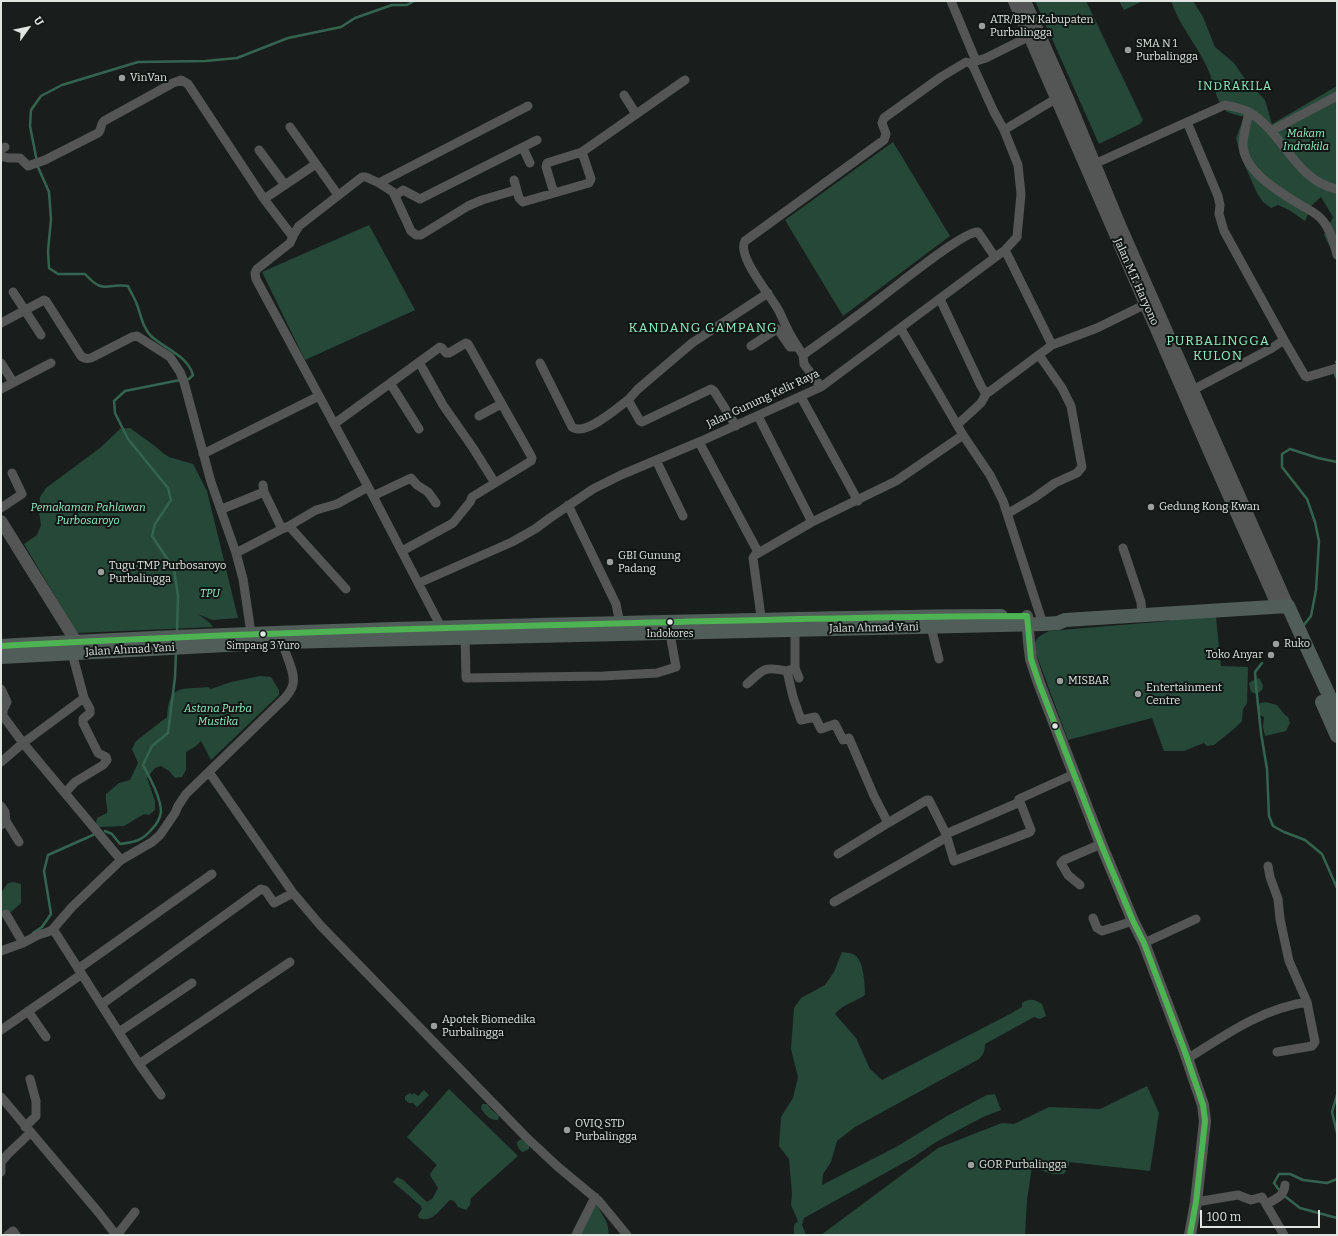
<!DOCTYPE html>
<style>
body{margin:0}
#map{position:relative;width:1338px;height:1236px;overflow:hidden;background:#191e1c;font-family:Bitter,serif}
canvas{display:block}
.frame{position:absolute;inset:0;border:2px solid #e0e5e2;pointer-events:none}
.north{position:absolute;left:8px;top:8px;width:40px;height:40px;-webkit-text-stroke:3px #0f1613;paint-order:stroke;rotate:57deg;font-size:11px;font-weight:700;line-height:16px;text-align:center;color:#e0e5e2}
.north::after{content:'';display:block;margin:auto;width:14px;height:18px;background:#e0e5e2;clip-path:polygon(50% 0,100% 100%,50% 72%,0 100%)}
.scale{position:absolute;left:1200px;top:1210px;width:120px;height:18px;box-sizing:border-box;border:2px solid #e0e5e2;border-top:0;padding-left:5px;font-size:12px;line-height:14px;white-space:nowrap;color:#e0e5e2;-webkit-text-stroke:3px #0f1613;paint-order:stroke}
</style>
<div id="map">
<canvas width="1338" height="1236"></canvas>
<div class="frame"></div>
<div class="north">U</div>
<div class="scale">100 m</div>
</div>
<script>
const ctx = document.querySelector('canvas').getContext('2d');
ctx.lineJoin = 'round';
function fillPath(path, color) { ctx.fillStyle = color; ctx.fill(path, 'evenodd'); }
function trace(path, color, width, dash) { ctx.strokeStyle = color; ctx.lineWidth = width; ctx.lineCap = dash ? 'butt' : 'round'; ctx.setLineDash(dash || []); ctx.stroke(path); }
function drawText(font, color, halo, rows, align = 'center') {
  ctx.font = font + ' Bitter,serif'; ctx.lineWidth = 4; ctx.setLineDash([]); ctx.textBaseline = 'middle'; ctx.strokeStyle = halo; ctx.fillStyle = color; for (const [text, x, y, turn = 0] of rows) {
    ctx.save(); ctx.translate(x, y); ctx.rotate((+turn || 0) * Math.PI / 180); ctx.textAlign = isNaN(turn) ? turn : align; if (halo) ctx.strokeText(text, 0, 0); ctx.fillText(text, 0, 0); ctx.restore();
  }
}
fillPath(new Path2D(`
 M1035,1H1086L1143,120L1140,124L1099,144Z
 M1119,1H1143L1124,10Z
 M1171,1H1193L1203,17L1215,47L1234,63L1245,79L1265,100L1272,124L1337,86V253L1331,249L1324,235L1333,217L1321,197L1312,205L1305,221L1289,210L1278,205L1271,208L1263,202L1257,193L1241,157L1236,138L1244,117C1239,115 1230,114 1226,111C1218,105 1213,84 1210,74C1200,48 1180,28 1171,1Z
 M893,142L950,236L843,316L785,220Z
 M369,225L415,310L305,360L262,272Z
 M130,428L156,447L163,453L169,457L193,464L207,491L238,618L212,620L198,614L210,623L213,627L77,633L24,544L37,535L41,525L39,512L40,497L46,488L100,448L120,429Z
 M1174,616L1216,617L1221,666L1248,667L1247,703L1243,709L1242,721L1235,728L1214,745L1207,746L1204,743L1184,751H1164L1152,718L1068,740L1034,648C1035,637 1040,636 1049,631L1169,621Z
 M260,676L271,677L279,690V695L211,760L201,741L196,746L186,752V770L182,777L175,778L169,771L161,766L155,768L147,778L155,801V810L149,815L144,814L124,826L98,827L96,824L97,818L107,813C108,806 105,801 106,794L119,783L130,780L138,763L132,749L136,741L167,717C169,683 181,690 208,687L211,689L231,682Z
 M1257,678L1260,679L1263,686L1262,690L1257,694L1251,692L1249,683Z
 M1266,702L1277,705L1285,715L1288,717L1290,723L1286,731L1265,736L1263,727L1264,717L1258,714V708L1260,703Z
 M13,882L21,884V903L11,912L1,911V893L8,883Z
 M842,952C848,953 854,953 857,957C864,965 865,986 865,995C855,1002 843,1004 835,1014L856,1038L870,1069L882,1080L1012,1013L1022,1007V1003C1030,998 1034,999 1042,1004L1046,1016L1040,1019L1034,1017L985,1044C985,1050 984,1054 979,1059L855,1127L837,1141L831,1162L823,1174L822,1185L896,1147L947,1116L987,1095L995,1094L1001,1110L983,1117L936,1142L914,1157L804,1218L802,1225L806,1235H794V1225L798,1221L791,1205L792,1194L789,1159L779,1146L781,1117L793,1098L798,1077L791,1049L794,1008L801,998L825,985L834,972Z
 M1147,1086L1159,1113L1150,1171L1069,1162V1166L1064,1174H1052L1032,1167L1027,1200L1025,1235H821L938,1148L1002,1123L1014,1124L1049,1107L1100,1109Z
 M449,1089L518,1156L471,1198L470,1205L466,1210L458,1207L454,1201L450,1200C441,1208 432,1224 419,1218L418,1215L422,1209L421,1206L393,1182L397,1177L403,1180L427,1202L432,1199L438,1188L430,1175L432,1171L437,1165L407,1137Z
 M424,1090L429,1095L417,1107L413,1103H409L405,1100V1096L410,1093L412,1095L414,1093L418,1096Z
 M482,1104H487L491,1109L499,1116L498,1120C489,1120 487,1116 481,1109Z
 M521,1139L529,1145V1149L523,1152C519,1150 517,1147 517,1142Z
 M597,1205L607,1223L609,1233L607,1235H571L583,1211Z`), '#254839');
trace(new Path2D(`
 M1336,362L1337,361
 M1335,374L1337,379
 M185,379H189L193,375C188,356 165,349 151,336C142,327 141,314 136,302C134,297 130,291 128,286C105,283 104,295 85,274H58L49,268L48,251L51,219L49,192L38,167L30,126L31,110L41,96L62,85L138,62L205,61L237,58L288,38L341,27L355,18L392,5H407L414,1
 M1303,626L1311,616L1316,590L1319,541L1315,522L1307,499L1282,467V454L1290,449L1318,458L1337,462
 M177,632L178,596L174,569L152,536L155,524L171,500L168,488L128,439L115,413L114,401L125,391L180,380
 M1262,663L1255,672L1256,686L1261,733L1267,769L1269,816L1273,826L1284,832L1305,840L1322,854L1337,888
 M105,831L112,834L120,844C135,842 142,841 152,829C156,825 160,818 161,812C161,798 150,778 143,765L152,746L168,733L175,677L176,653
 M33,933L42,927L51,914L44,871L48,855L93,835
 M1337,1095L1332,1112L1337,1133
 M1337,1179L1327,1183L1303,1180L1290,1174H1279L1274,1183L1282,1194L1300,1208L1337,1218`), '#34644f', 2.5);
trace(new Path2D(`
 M951,1L976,61
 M970,63L986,58L1030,36
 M624,95L636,114
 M1249,112C1247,122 1243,135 1243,145C1244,173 1283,194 1304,207C1311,211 1318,214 1323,221C1331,230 1334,244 1337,255
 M290,127L338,195
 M1271,131L1337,96
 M523,148L530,163
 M1,149L5,147
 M259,150L285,185
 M1,156L8,158H20L28,166L45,160L98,133C102,130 100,124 104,121L173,83L181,80L188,84L264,199L293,237
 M1090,166L1187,122
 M514,180L519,198L523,202L589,183L591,179L582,152L685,80
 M379,183L528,106
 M554,193L546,167L547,163L582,152
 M395,196L403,190L420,199L537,140
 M264,199L316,164
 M1005,250L1052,345
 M13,292L41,335
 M940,299L981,386L984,391L989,392L1052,345L1097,328L1146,304
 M1,323L44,300L46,301L81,356C84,359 87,359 91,358L132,337L137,336L170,357L180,372L184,382L211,482L236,553L243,579L251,633
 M901,329L963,435L990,475L1003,501L1043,624
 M1284,340L1305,376L1307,377L1337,368
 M751,346L777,329L779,331L790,347H798
 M803,355C797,346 791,337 787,328C784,323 782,317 779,311C772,297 736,256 745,241L884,140L886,134L882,123L884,118L941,77L966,62L970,63L973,66L994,112L1004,130L1057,98
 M1,363L13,382
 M540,363L572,427C585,437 617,408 628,400
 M390,383L419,429
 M821,387L804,364L803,355C825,339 848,323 870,306C887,294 962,231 978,232L995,257
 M1,389L51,363
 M1187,393L1272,348L1284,340L1224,231L1219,214L1220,205L1218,196L1187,122L1225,105C1233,107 1242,108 1249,112C1283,132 1295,180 1336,189
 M801,397L858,501
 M479,416L501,404
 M758,416L812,522
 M334,424L440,347L442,348L446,353H449L466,343L468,344L530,454L532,458L531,461L495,483L473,448L443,405L419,362
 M957,425L981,403L987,392
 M736,426L714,391L711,389L642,422L640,421L628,400L638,389L692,343L768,293
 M699,442L758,552
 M203,454L319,396
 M656,460L683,516
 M263,485L264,492L282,529L289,526
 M373,496L411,478L417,485L428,492L436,503
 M568,505L616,604L621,628
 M1,508L22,494L12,473
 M222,509L264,492
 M1007,514L1034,498L1055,483L1077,473L1082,467L1071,406L1062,388L1039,355
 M1123,548L1141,602L1142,615
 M402,551L453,523L470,502L472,497L495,483
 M236,553L282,529
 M419,583L512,542L535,529L550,518L593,489L621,475L699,442L821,387L1005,250L1017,237L1021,194L1018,165L1004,130
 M346,589L289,526L316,510L337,504L368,487
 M762,624L753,558L755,555L812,522L896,481L963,435
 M441,627L373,496L256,279L255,273L257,269L290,243L294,234L299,226L362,177H366L379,183L393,192L411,231L416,235H421L468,206L482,200L516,190
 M931,627L939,659
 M795,630V668L799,678
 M465,634L466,678L604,676L657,673L676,667L669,628
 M72,653L84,698
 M795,668L787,671L793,697L801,720L815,717L821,729L835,724L843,740L849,738L874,796L888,823L927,800H929L946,834L954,861L1030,832L1031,830L1019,799L1074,774
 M747,684C764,669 763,666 787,671
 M1,689L7,702L3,710V716L23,743L121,860
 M1,762L23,743L84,698L90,709V713L83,719V723L98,753L106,757L107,760L103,765L75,782L65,793
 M209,772L293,893L321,926L526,1137L557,1166L599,1201L627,1235
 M1,806L5,812L6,821L1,825
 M6,821L19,842
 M946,834L1020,802
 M838,854L888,823
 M1268,866L1270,877L1278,899L1280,919L1289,961L1307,1002L1315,1042L1312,1046L1277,1052
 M1080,885L1068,875L1061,863L1064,860L1101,844
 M834,902L947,837
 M6,914L23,943
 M1093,918L1097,928L1102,931L1133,921
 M53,929L139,1064L161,1095
 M1144,943L1196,919
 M1,951L23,943L38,935L48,932L53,929L72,907L121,860L152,842L160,835L175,813L178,806L186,794L285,698C288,694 292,690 293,684C296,670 283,653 282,638
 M78,969L212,874
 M102,1004L261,889L265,890L274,903L293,893
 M28,1011L46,1037
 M1,1030L82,974
 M119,1032L192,983
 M1187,1059C1225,1035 1261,1009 1307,1002
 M139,1064L290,962
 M1,1097L99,1213L116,1235
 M25,1127L36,1116V1101L30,1079
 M1,1162L8,1154L30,1133
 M1,1164V1172
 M1196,1202L1238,1195L1251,1200L1262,1197L1284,1235
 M1267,1204C1276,1198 1284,1197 1285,1185
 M8,1235L13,1231L16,1235
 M117,1235L135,1212
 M576,1235L595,1197`), '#535654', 9);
trace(new Path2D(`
 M1014,1L1211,456L1278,607
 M1025,1L1069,101L1120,225L1288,606
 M1,521L80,648
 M1027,616L1029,642L1031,659L1039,683L1101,844L1133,921L1144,943L1185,1052L1203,1105L1205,1121L1196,1202L1190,1235`), '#535654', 12);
trace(new Path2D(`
 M1,646C222,633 443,627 664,622C777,620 889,616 1001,616
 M1,657L282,642L1043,624L1058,623L1065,620L1288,606L1337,713
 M1322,702L1337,736`), '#505d58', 14);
trace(new Path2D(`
 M1,646C212,634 424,628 635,623C766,620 896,616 1027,616L1031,659L1039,683L1101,844L1133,921L1144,943L1185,1052L1203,1105L1205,1121L1196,1202L1190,1235`), '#4db353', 6);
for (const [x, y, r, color] of [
 [982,26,4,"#9a9f9d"],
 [1128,50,4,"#9a9f9d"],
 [122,78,4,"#9a9f9d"],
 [1151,507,4,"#9a9f9d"],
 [610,562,4,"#9a9f9d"],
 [101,572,4,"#9a9f9d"],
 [670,622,3.5,"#e0e5e2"],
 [263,634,3.5,"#e0e5e2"],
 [1276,644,4,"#9a9f9d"],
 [1271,655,4,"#9a9f9d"],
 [1060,681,4,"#9a9f9d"],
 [1138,694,4,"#9a9f9d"],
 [1055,726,3.5,"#e0e5e2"],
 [434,1026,4,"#9a9f9d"],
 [567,1130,4,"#9a9f9d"],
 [971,1165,4,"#9a9f9d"]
]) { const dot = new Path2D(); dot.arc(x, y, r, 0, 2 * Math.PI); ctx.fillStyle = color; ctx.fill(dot); trace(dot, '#0f1613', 1.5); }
drawText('10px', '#e0e5e2', '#0f1613', [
 ["Indokores",670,634],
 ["Simpang 3 Yuro",263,646]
]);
drawText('11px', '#e0e5e2', '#0f1613', [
 ["ATR/BPN Kabupaten",990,20],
 ["Purbalingga",990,33],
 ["SMA N 1",1136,44],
 ["Purbalingga",1136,57],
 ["VinVan",130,78],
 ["Gedung Kong Kwan",1159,507],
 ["GBI Gunung",618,556],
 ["Padang",618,569],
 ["Tugu TMP Purbosaroyo",109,566],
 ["Purbalingga",109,579],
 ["Ruko",1284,644],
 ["Toko Anyar",1263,655,"right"],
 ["MISBAR",1068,681],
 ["Entertainment",1146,688],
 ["Centre",1146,701],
 ["Apotek Biomedika",442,1020],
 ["Purbalingga",442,1033],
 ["OVIQ STD",575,1124],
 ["Purbalingga",575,1137],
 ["GOR Purbalingga",979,1165]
], 'left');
drawText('italic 11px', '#99ecc5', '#0f1613', [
 ["Makam",1306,134],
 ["Indrakila",1306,147],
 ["Pemakaman Pahlawan",88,508],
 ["Purbosaroyo",88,521],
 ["TPU",210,594],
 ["Astana Purba",218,709],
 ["Mustika",218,722]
]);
drawText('11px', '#e0e5e2', '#0f1613', [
 ["Jalan M.T. Haryono",1136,282,66],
 ["Jalan Gunung Kelir Raya",763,399,-25],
 ["Jalan Ahmad Yani",874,628,-1],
 ["Jalan Ahmad Yani",130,650,-3]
]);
ctx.letterSpacing = '1px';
drawText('12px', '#94eac2', '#0f1613', [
 ["INDRAKILA",1235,87]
]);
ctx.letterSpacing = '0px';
ctx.letterSpacing = '1px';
drawText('13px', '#94eac2', '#0f1613', [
 ["KANDANG GAMPANG",703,328],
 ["PURBALINGGA",1218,341],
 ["KULON",1218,356]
]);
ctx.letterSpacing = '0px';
</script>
